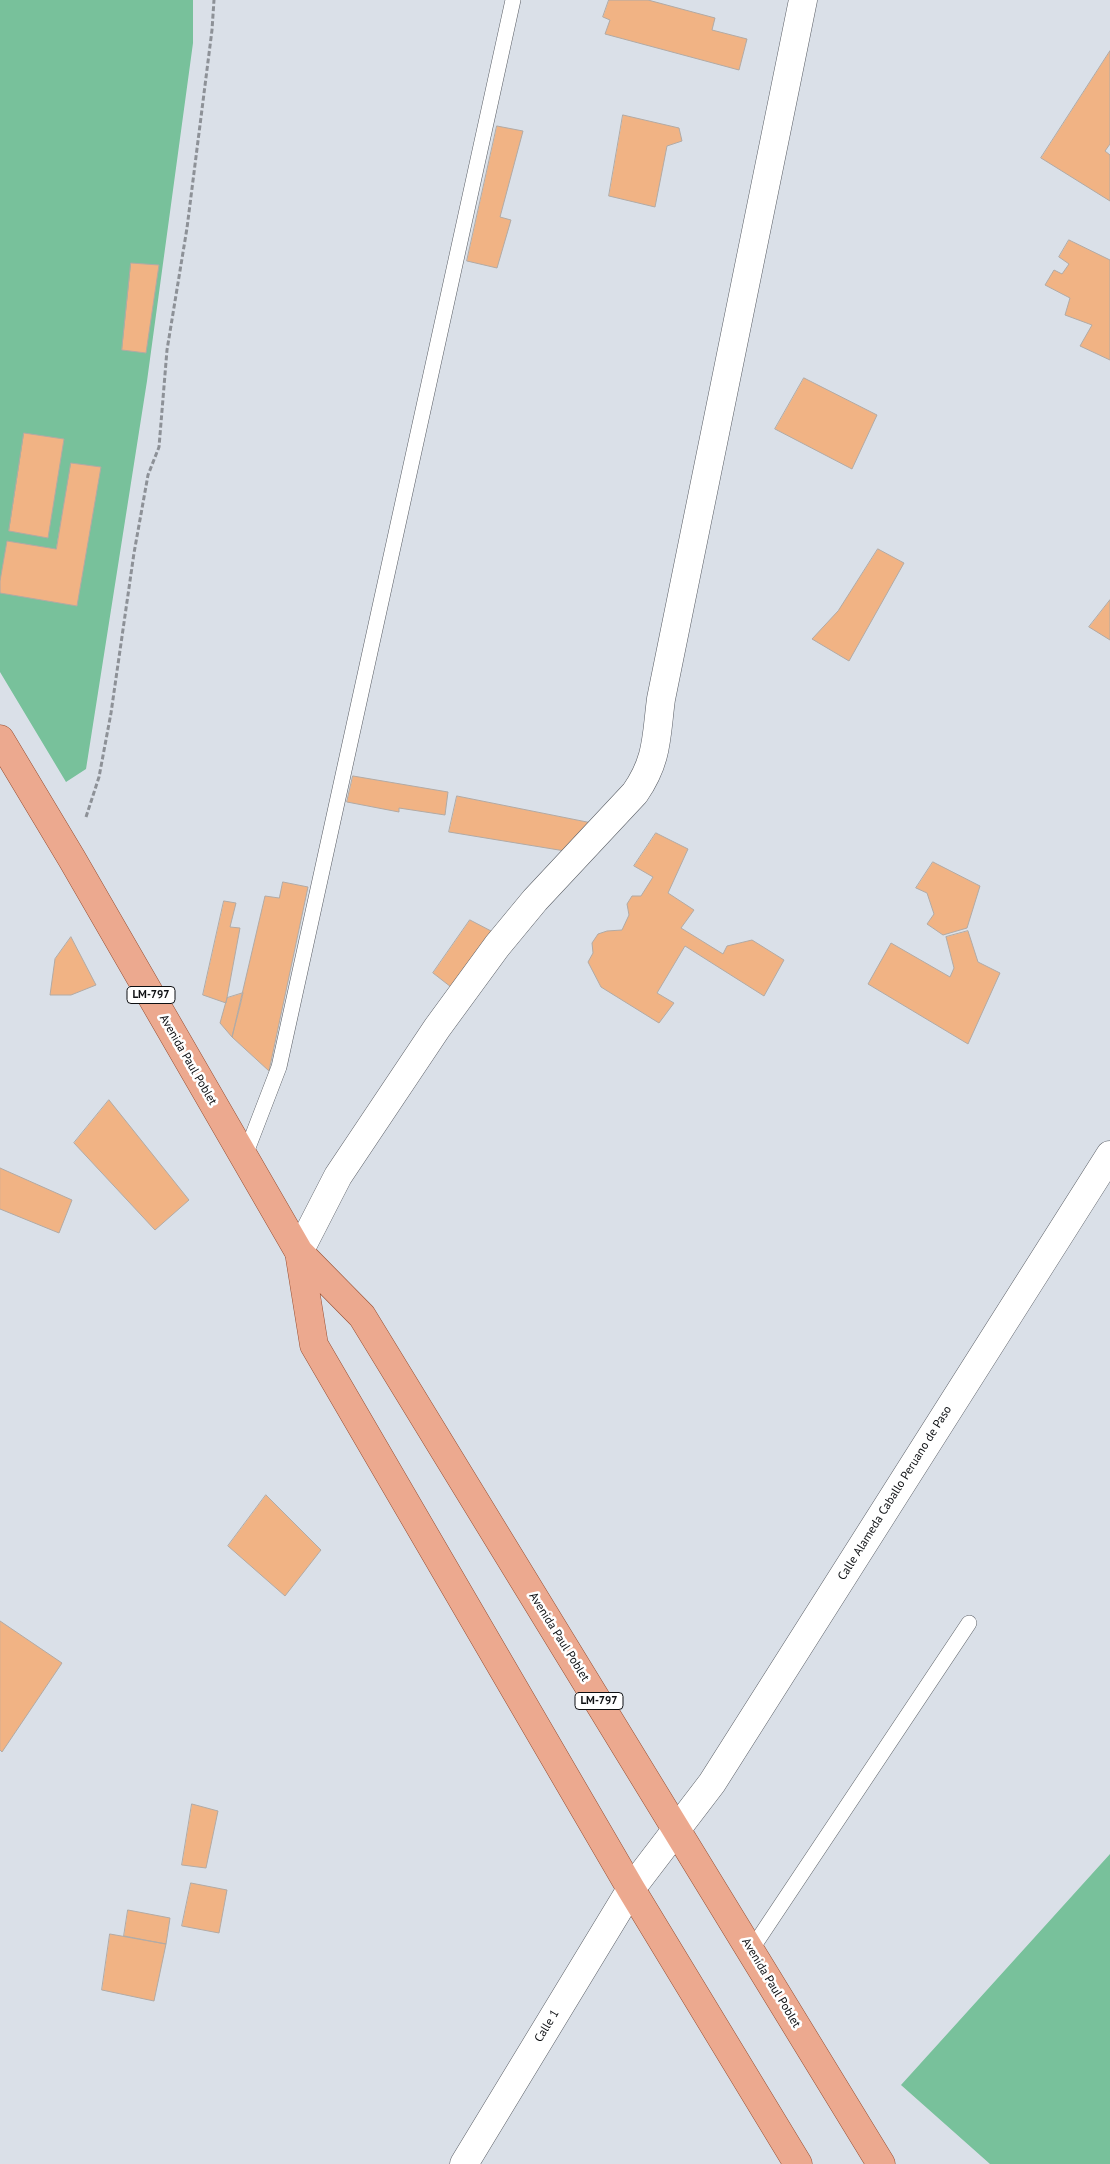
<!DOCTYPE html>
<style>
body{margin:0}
canvas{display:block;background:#dae0e8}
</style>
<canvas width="1110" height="2164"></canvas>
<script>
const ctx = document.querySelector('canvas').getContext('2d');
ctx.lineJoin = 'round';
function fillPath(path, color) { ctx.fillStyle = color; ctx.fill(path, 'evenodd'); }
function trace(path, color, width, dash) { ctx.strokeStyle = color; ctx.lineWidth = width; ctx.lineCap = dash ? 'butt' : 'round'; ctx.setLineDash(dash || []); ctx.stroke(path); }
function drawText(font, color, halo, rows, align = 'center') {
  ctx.font = font + ' "PT Sans",sans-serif'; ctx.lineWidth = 5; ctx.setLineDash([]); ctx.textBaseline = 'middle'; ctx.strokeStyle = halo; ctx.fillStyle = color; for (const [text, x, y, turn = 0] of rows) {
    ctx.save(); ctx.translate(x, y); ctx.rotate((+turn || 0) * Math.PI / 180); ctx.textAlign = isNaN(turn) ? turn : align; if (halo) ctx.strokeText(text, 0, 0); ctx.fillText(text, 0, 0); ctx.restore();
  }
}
fillPath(new Path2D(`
 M0,0H193V43L147,381L86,769L66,782L0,672Z
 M1110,1854V2164H990L901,2085Z`), '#78c19b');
const building = new Path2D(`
 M609,0H648L715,18L712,30L747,39L739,70L605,34L610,20L603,17Z
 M1110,51V144L1105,151L1110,155V201L1041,158Z
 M623,115L679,128L682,141L667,146L655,207L609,196Z
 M497,126L523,131L500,217L511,220L497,268L467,261Z
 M1069,240L1110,260V360L1080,346L1092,325L1065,315L1070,298L1045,285L1054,270L1062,274L1069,264L1059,257Z
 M131,263L159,265L146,353L122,350Z
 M804,378L877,415L852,469L775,429Z
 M24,433L64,439L48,538L9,531Z
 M71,463L101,467L77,606L0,593V581L7,541L56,549Z
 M878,549L904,563L849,661L812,639L838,611Z
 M1110,600V640L1089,627Z
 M353,776L448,792L445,815L399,808V812L347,802Z
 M457,796L592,823L565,851L449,832Z
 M656,833L688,849L668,893L694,910L681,928L723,954L727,946L752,940L784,960L764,996L685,946L657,993L674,1003L659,1023L601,987L588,962L593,953L592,943L598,934L607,931L622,930L629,915L627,904L632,896H641L653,877L634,866Z
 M933,862L980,886L967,928L943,935L927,924L934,914L927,893L916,888Z
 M283,882L308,887L269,1071L232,1037L265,896L279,898Z
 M224,901L236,903L230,927L240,928L226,1003L203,995Z
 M470,920L493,932L451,987L433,973Z
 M968,931L978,962L1000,973L968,1044L868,984L891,943L950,977L954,968L946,937Z
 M71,937L96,985L71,995H50L55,959Z
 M243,993L240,1006L232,1037L220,1023L227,998Z
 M109,1100L189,1200L155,1230L74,1143Z
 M0,1168L72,1200L59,1233L0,1209Z
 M266,1495L321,1550L285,1596L228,1546Z
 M0,1621L62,1663L2,1752L0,1750Z
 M192,1804L218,1811L206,1868L182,1865Z
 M191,1883L227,1890L219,1933L182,1926Z
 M128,1910L170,1918L166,1944L124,1936Z
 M110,1934L166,1944L154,2001L102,1990Z`);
fillPath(building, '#f1b384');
trace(building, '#b2aaa4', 1);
const service = new Path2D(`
 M244,1158L279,1067L513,0
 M751,1950L969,1623`);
const minor = new Path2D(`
 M299,1252L338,1176L437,1028L497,946L535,900L635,793C658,760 656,737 661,699L803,0
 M464,2164L631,1889L712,1783L1110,1155`);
const primary = new Path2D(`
 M0,739L72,859L299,1252L362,1316L881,2164
 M299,1252L314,1345L631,1889L798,2164`);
trace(service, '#5a5e65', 16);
trace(minor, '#5a5e65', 29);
trace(primary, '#964e32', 29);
trace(new Path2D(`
 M86,817L99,777L111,713L134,553L148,475L159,447L167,350L187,228L212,30L214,0`), '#8d9197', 3, [5, 2.5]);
trace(service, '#fff', 15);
trace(minor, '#fff', 28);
trace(primary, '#eca98f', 28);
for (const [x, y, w] of [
 [151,995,48],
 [599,1701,48]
]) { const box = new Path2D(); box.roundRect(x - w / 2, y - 8.5, w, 17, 4); ctx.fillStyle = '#fff'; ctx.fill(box); trace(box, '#0d0f12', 1); }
drawText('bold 11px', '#0d0f12', null, [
 ["LM-797",151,995],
 ["LM-797",599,1701]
]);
drawText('12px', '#0d0f12', '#fff', [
 ["Avenida Paul Poblet",188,1060,60],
 ["Calle Alameda Caballo Peruano de Paso",895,1493,-58],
 ["Avenida Paul Poblet",559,1637,58],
 ["Avenida Paul Poblet",771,1983,59],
 ["Calle 1",547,2026,-59]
]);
</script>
